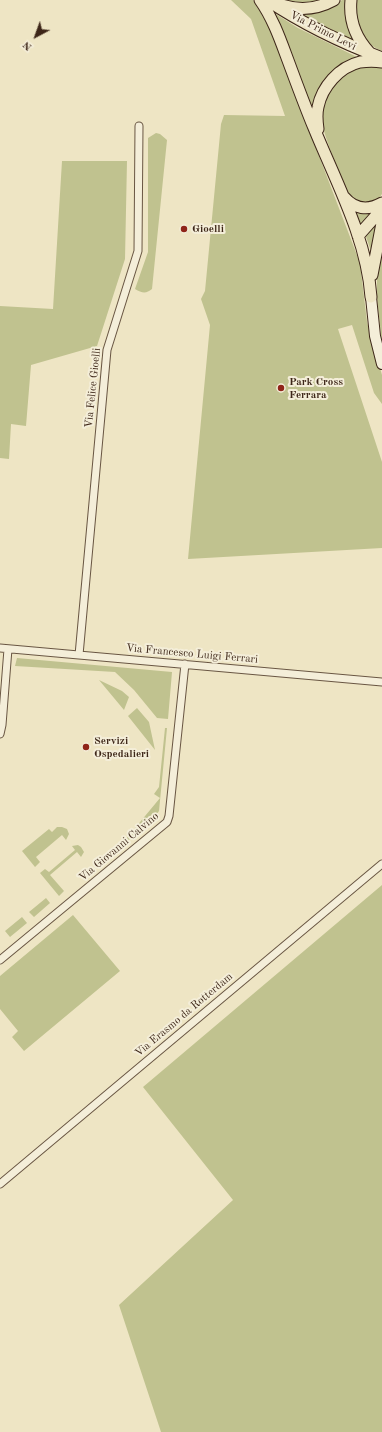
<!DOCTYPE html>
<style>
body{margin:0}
#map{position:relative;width:382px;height:1432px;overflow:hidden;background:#eee5c4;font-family:"Old Standard TT",serif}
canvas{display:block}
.north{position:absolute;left:16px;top:16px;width:40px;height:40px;-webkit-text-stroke:3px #f4eed9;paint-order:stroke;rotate:221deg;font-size:11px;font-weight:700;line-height:16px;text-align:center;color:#3d2618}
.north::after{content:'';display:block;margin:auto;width:14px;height:18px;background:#3d2618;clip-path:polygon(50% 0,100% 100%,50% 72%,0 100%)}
</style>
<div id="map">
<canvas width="382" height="1432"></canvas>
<div class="north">N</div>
</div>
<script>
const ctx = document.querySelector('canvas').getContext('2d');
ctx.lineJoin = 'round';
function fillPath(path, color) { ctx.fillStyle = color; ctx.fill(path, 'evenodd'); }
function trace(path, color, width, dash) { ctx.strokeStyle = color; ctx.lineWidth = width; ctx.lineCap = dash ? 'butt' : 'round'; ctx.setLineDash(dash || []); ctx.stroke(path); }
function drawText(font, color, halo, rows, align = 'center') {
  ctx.font = font + ' "Old Standard TT",serif'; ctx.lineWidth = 4; ctx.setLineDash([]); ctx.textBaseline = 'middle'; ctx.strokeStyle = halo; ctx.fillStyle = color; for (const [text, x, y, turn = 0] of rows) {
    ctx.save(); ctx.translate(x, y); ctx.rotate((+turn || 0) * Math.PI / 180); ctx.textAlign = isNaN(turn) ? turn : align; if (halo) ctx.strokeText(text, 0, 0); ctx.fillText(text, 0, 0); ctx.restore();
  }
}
fillPath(new Path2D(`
 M231,0H253L270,28L360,263L367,322L382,375V404L374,393L352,325L338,329L382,462V548L188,559L210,325L201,299L205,291L221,124L224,115L285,116L251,19Z
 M280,0H323C309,7 295,4 280,0Z
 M342,0H347L358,43L299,13L332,7Z
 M356,0H382V51C360,43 356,21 356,0Z
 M271,11L298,28L357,57L347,62L314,118Z
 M363,65L382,67V194C376,204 367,203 357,203L349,195C342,177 318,127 321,110C323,101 327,93 333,85C342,75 350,70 363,65Z
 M156,133L160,134L167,140L152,289C146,294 142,293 135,289L148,252V138Z
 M62,161H127L125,259L97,346L31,365L26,426L11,424L9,459L0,458V306L53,309Z
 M380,207L361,226L354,209Z
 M381,215L372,254L365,234Z
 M382,243V343L377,299V270Z
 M17,658L172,672L168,719L157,718L134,690L115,672L15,666Z
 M99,680L122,691L129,697L124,710Z
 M137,708L149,722L155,750L128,716Z
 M165,728H167L159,811L153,819L116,851L160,798L154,794L159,787Z
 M57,827H62L67,829L69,834L66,840L62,835L36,857L40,862L35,867L22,851L49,829L52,832Z
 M78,845L81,847L84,852L81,857L77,852L50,875L64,891L59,896L40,873L45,869L49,872L75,850L72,846Z
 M382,885V1432H161L119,1305L233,1200L143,1087Z
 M46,898L50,903L34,917L29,912Z
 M73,915L120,971L24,1051L12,1037L18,1031L0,1009V976Z
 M22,917L27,923L10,937L5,931Z`), '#c0c28f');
const minor = new Path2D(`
 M0,648L382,682
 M79,655L107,350L138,251L139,126
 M0,734L2,725L8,649
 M0,960L167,822L169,816L185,664
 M0,1184L382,864`);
const secondary = new Path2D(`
 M371,297L375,336L382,364`);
const primary = new Path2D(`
 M260,0C272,17 279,36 286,55C295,79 304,104 314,128C336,182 367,239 371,297
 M267,0C303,24 342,43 382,58
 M351,0C349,20 355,37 369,52
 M279,4C298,11 316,10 334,0
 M318,129C317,122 316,115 318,107C322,87 339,67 360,62C368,61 375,61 382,62
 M344,197C354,209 368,211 382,203
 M358,236L382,209
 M372,275L382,223`);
trace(minor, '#695643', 9);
trace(secondary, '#3d2618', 12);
trace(primary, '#3d2618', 13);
trace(minor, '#f4eed9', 7);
trace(secondary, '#f4eed9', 10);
trace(primary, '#eee5c4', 11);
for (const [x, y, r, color] of [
 [184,229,4,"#8f2418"],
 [281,388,4,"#8f2418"],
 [86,747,4,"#8f2418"]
]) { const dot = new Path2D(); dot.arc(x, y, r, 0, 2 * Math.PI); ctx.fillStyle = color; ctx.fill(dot); trace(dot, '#f4eed9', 1.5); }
drawText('11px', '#3d2618', '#f4eed9', [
 ["Via Primo Levi",323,31,27],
 ["Via Felice Gioelli",93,388,-84],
 ["Via Francesco Luigi Ferrari",192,654,5],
 ["Via Giovanni Calvino",119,847,-40],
 ["Via Erasmo da Rotterdam",184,1015,-40]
]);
drawText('bold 11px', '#3d2618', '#f4eed9', [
 ["Gioelli",192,229],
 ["Park Cross",289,382],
 ["Ferrara",289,395],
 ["Servizi",94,741],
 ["Ospedalieri",94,754]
], 'left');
</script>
